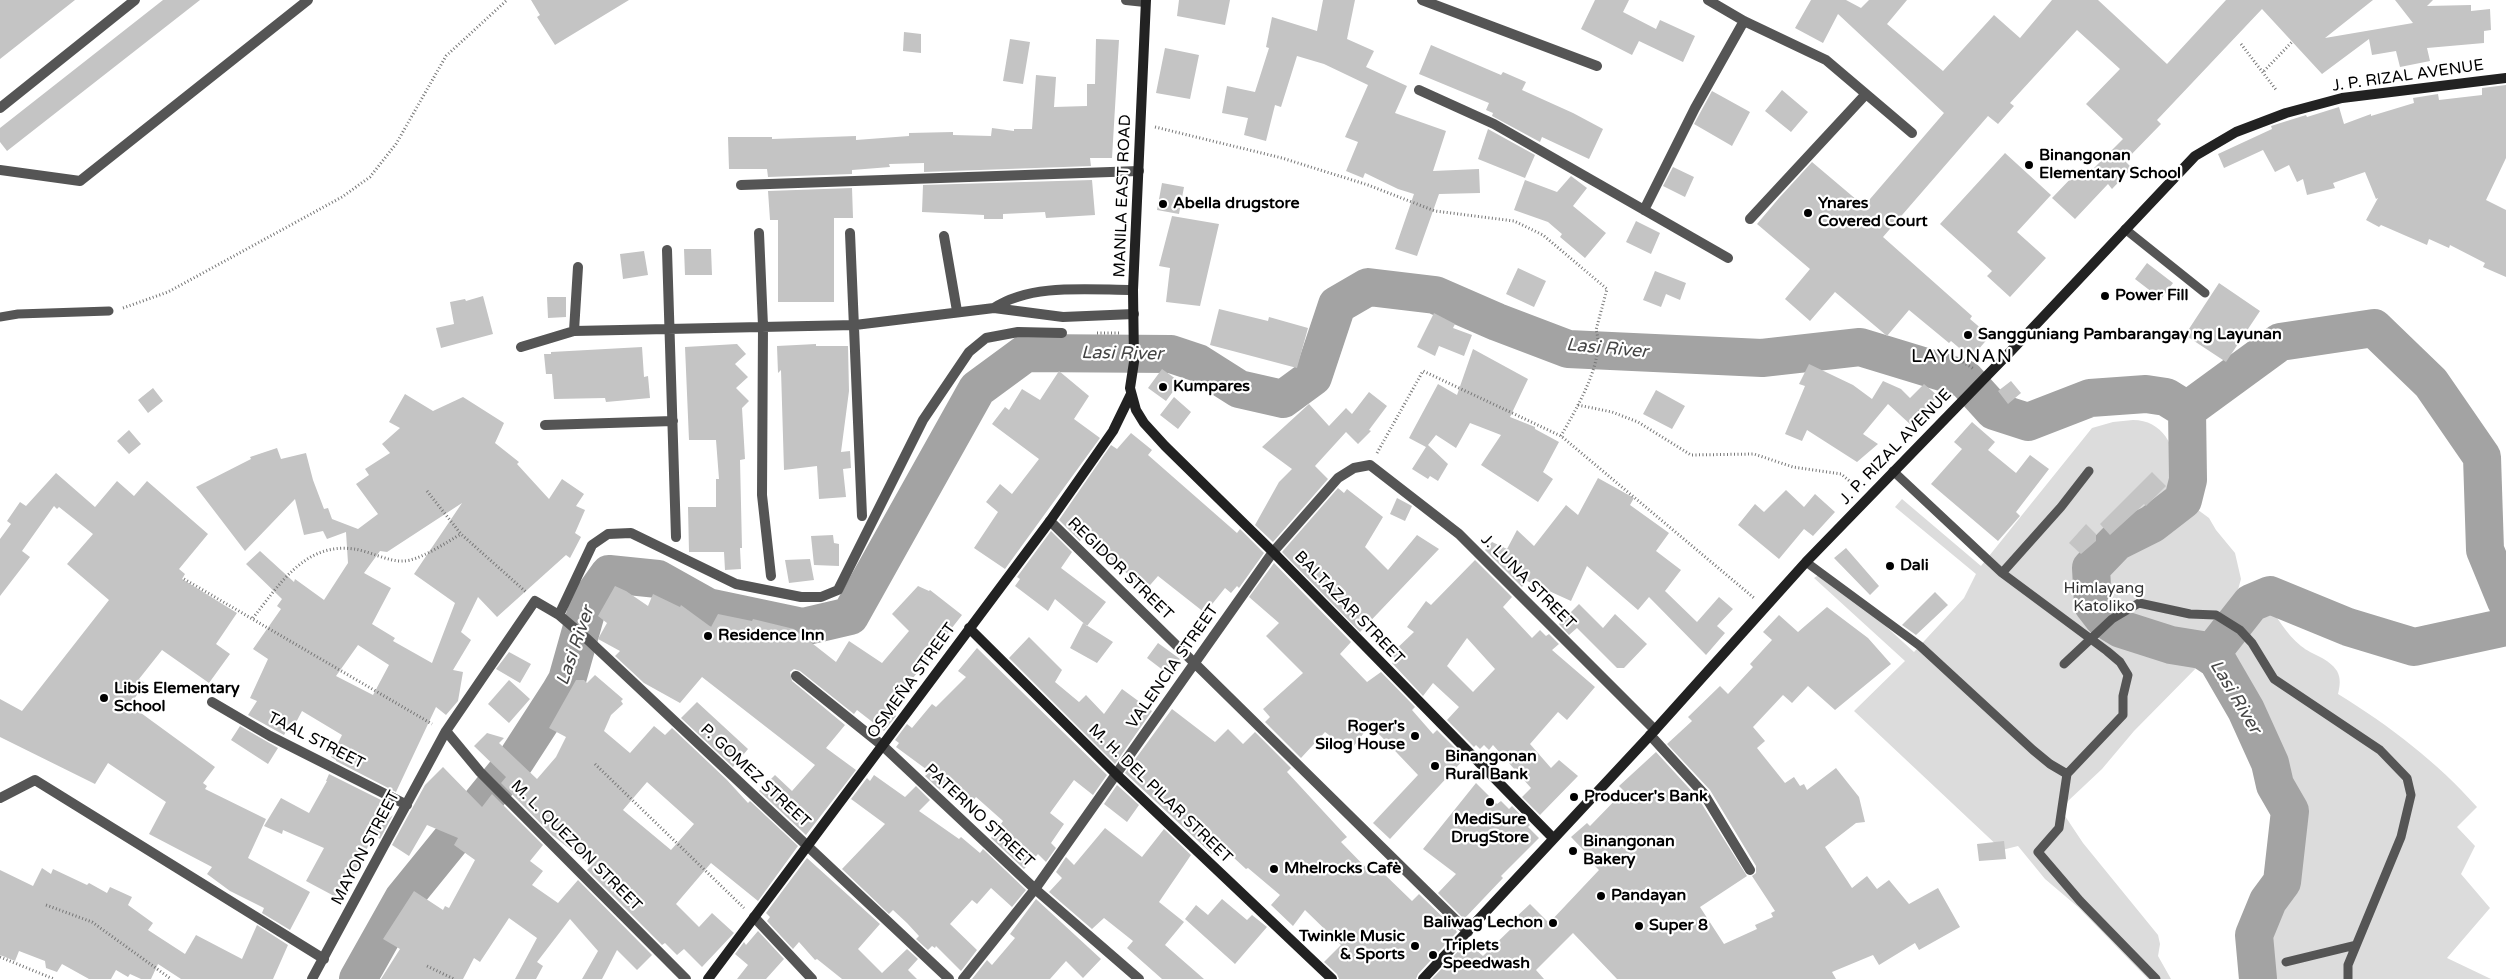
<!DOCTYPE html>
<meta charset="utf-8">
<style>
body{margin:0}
canvas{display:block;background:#fff}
</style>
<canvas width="2506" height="979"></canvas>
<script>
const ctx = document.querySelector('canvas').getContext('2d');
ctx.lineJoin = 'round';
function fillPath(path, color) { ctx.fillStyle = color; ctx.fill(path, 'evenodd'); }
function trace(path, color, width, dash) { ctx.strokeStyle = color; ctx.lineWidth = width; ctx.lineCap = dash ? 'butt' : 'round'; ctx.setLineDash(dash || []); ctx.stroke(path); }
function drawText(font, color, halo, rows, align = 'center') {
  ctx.font = font + ' "Varela Round",sans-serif'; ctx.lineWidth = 4.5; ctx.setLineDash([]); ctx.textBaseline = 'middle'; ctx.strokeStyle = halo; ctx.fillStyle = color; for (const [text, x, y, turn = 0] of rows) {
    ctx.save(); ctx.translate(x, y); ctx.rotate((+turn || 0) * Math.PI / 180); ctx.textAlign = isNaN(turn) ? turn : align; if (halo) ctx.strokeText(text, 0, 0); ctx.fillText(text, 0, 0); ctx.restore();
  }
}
fillPath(new Path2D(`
 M2133,420C2162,420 2177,446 2175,474C2175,481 2171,489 2168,496L2190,504L2209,518L2216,530L2235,553L2241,579L2230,618L2245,625L2266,604C2279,618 2285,633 2301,646C2312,655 2329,658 2337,671C2341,678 2340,686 2338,694C2390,726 2437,762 2477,807L2457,827L2475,846L2461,874L2490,908L2447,958L2491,979H2269L2266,964L2285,887L2295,819L2294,807L2253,706L2230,674L2229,658L2212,647L2205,659L2134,731L2102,769L2068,801L2063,813L2083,843L2158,935L2160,944L2158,956L2171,979H2148L2078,907L2045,879L2018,846L2002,850L1854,711L1905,661L1814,578L1825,571L1914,652L1964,598L1976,574L1895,507L1902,499L1981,566L2092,428L2113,422Z`), '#dcdcdc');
trace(new Path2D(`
 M2187,410L2280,342L2374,328L2431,383L2482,457L2485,550L2506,601
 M2210,655L2251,603L2270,595L2348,627L2414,647L2506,627
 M358,979L403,899L516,760L560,692L567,680L589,602L609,574L658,579L708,607L803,627L850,616L977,389L1026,353L1171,354L1198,363L1239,389L1283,399L1313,377L1337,305L1368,287L1435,295L1497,322L1568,349L1762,358L1860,347L1965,379L1994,411L2028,422L2090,398L2146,394L2166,397L2187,410L2188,480L2183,500L2152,524L2116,542L2091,568L2093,605L2103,618L2121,629L2171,645L2202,650L2217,660L2246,710L2270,763L2275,785L2290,811L2282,882L2268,901L2254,935L2258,979`), '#a3a3a3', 38);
fillPath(new Path2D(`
 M0,0H75L0,59Z
 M163,0H200L7,151L0,142V128Z
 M531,0H629L555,45L537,17L540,15Z
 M1179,0H1230L1225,25L1177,16Z
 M1323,0H1355L1347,39L1374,51L1366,67L1407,86L1395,113L1446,131L1433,171L1479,169L1480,193L1439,194L1417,256L1395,249L1414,194L1398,189L1365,173L1363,178L1346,171L1358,142L1345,137L1368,85L1324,64L1297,56L1281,107L1275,105L1266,141L1244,135L1248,118L1222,113L1227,86L1255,92L1269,48L1266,47L1272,17L1317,31Z
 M1595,0H1629L1623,12L1656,29L1660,20L1695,36L1683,62L1639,41L1632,55L1581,29Z
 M1811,0H1846L1861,8L1869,0H1907L1887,24L1943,71L1994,15L2020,38L2052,0H2098L2167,64L2226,0H2373L2325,38L2413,23L2395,0H2433L2427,6L2471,5V11L2490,9L2491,30L2484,31V43L2427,48L2430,61L2400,67L2396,51L2372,55L2369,39L2322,74L2262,9L2157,120L2161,124L2125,161L2132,168L2112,189L2108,184L2075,219L2052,198L2076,173L2082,180L2123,139L2086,104L2120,69L2077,30L2010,103L2014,106L1998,124L1988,116L1883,237L1972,316L1970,319L1990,336L1971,358L1951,341L1949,343L1909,310L1887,336L1835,292L1810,321L1785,299L1810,269L1757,224L1779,198L1812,162L1864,206L1944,113L1838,14L1823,43L1795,28Z
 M904,32L921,34V53L903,51Z
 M1010,39L1030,42L1023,84L1003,81Z
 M1096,39L1119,40L1112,158H1090L1091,166L924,172V163L889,164L890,167L852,170V174L768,177L767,169H729L728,137H772V139L856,136V140L909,136V133L953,132V135L991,136L992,128L1014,131V129H1032L1036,75L1056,77L1054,107L1087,106V84H1095Z
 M1431,45L1501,75L1503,72L1526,82L1522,90L1573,113L1603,129L1589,159L1542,137L1540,142L1492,116L1493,113L1486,110L1489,103L1419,74Z
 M1165,48L1199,55L1190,99L1156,93Z
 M2506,85V158L2486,200L2506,210V277L2483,267L2485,263L2450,245L2449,248L2429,239L2427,245L2381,225L2379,227L2366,220L2378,198L2376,199L2365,172L2333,183L2335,188L2307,195L2303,179L2297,182L2289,165L2275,172L2263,150L2224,168L2218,154L2272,129L2271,126L2306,115L2307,117L2339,107L2344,124L2371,114V116L2414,103L2413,98L2438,94L2439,100L2482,95V88Z
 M1782,90L1808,112L1791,132L1765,111Z
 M1712,91L1750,112L1732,146L1694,124Z
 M1488,129L1535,155L1525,178L1478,159Z
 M2005,153L2051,195L2017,232L2046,258L2010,297L1987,276L1992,271L1940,224Z
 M1673,167L1694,177L1685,197L1663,186Z
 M1571,176L1587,188L1573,206L1606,233L1585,258L1560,237L1562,234L1548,222L1514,210L1525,180L1557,192Z
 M1092,180L1095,215L1046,218L1045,212L1003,214V219H984V215L922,212L923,185Z
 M1162,183L1184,187L1179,214L1157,210Z
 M852,188L853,218H834V302H778V220H770L768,191Z
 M1172,216L1219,224L1200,306L1166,302L1170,268L1159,266Z
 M1636,221L1660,233L1651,254L1626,242Z
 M684,249H711L712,275H685Z
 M644,251L648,275L623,279L620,254Z
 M2147,263L2173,283L2161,299L2135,279Z
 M1518,268L1546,281L1534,307L1506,294Z
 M1655,271L1686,283L1680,300L1666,294L1661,307L1643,300Z
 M2219,283L2260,311L2226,362L2185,335Z
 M483,296L493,334L441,348L436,328L454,324L450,302L465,299L466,301Z
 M547,297H566V317L548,318Z
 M1219,309L1268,321L1269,317L1308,328L1297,368L1210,345Z
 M1434,313L1455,324L1453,328L1472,335L1464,356L1439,346L1435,356L1417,347Z
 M737,344L746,354L735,364L748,377L736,388L749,401L742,408L745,459L740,460L742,548H740L741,569L725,570L724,552H689L688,507H716V479H719L716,440H689L685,347Z
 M816,344V346H848L849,391L841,452L850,451L851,468L843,469L846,497L819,499L817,466L784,470L781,370L778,373L777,346Z
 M642,347L644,377L648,376L650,398L606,402L605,398L554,399L552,374H546L544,354H551V352Z
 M1473,349L1528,379L1510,417L1535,427V429L1559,442L1543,472L1553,479L1538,502L1481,465L1501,435L1470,423L1456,448L1436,435L1428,445L1448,464L1438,481L1430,476L1428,479L1412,469L1426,447L1409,438L1438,384L1457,395Z
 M1809,364L1853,385L1872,399L1883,381L1901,389L1910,398L1924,384L1938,396L1911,425L1888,404L1863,434L1878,444L1857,462L1807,430L1802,441L1785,434L1805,386L1799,384Z
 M1162,369L1180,382L1166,401L1148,388Z
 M1059,371L1089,396L1074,419L1100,438L1005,569L974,548L998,512L986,502L1000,484L1012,494L1039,459L992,424L1005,407L1009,410L1022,389L1040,400Z
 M2011,381L2021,393L2008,404L1998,391Z
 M153,388L163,401L148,413L138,400Z
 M1656,390L1685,406L1672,429L1643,414Z
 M1369,392L1387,406L1369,430L1371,431L1358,444L1346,432L1315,466L1328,479L1273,542L1255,525L1279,482L1292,469L1262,447L1309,404L1329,426L1346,408L1352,414Z
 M405,394L433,411L463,397L504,423L495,443L519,462L517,464L549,499L562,479L584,494L576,506L585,510L575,533L581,537L570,558L566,555L497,617L478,597L461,632L471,640L453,670L463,672L458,701L446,715L436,707L396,792L336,761V760L331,757L342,735L302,711L292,730L288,728L284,735L248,715L257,701L250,698L268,659L253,649L281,609L277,606L282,599L246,564L260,551L294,582L295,579L324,600L348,563L346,532L327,539L323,531L304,535L295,499L245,551L196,487L251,459L250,457L277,448L281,459L306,453L313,480L324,509L328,508L332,519L358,529L378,514L356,484L369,475L365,469L390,453L382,444L400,428L389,422ZM462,503L414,574L455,603L432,663L393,641L395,638L372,624L391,588L364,573L380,551L387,552ZM358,645L389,665L373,695L336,676Z
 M1174,397L1191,412L1178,429L1160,415Z
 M1972,422L1995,442L1988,450L2016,473L2030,455L2049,469L2016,512L2020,516L1998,541L1931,484L1962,449L1954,442Z
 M129,430L141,444L129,454L117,441Z
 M1131,433L1152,450L1148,455L1237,533L1240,529L1264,553L1239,588L1237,586L1231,593L1225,588L1205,613L1158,576L1144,592L1128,579L1131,577L1084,535L1080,541L1059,520L1111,445L1117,449Z
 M2152,472L2166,486L2146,506L2144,504L2110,535L2100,524Z
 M56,473L95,507L117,481L134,496L147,481L208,534L179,569L185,574L182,579L237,613L216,644L230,654L209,683L162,650L139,679L145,683L130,705L215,767L203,783L207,786L205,789L266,819L248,858L310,892L290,930L262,913L264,908L230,891L207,874L212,867L149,834L166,802L108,763L95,784L0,737V699L22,711L109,600L67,564L93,534L59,507L57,509L54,506L22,551L30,557L0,596V539L11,524L7,521L20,502L26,506Z
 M1598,478L1634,498L1630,505L1669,533L1656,551L1681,570L1665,591L1697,622L1719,597L1733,609L1717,626L1725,633L1706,655L1649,597L1638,610L1587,566L1571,601L1527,581L1522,587L1485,550L1492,542L1507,549L1517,530L1534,546L1566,505L1578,515Z
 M1338,488L1344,493L1347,489L1383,517L1365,547L1388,570L1417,535L1439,549L1360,632L1282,552Z
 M1786,490L1804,507L1815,494L1835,512L1813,536L1804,529L1779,559L1738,525L1755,504L1764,512Z
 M1397,498L1412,506L1405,521L1390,514Z
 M2086,524L2096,534V541L2081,554L2069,543Z
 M1051,531L1072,552L1061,568L1106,602L1087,626L1055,599L1048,611L1015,586L1020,579L1017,577Z
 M833,535L834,543L839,544V566L814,565L811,536Z
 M1846,548L1879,586L1870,595L1834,558Z
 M810,559L814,580L789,583L785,560Z
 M1475,560L1512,597L1503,607L1532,638L1540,630L1546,636L1549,634L1559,644L1552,650L1595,687L1567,720L1558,712L1530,744L1551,768L1559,760L1578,776L1540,815L1522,797L1531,788L1493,745L1489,750L1484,745L1480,749L1476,745L1474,747L1447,720L1459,707L1433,683L1423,696L1392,663L1396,660L1391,654L1414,632L1407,627L1426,601L1431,605ZM1467,638L1495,669L1473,692L1447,666Z
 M1274,563L1351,642L1340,654L1367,682L1381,672L1415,707L1412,710L1433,734L1437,730L1465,758L1390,839L1373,823L1418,775L1378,733L1374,737L1366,730L1350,751L1325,732L1301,758L1265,722L1270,717L1263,709L1303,673L1266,636L1279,623L1249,597Z
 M615,586L626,591L648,606L653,594L680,607L681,605L711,627L718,614L752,621L753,619L794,629L836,662L849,641L882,663L909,631L892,614L918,586L929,591L930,590L962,615L888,710L896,716L884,731L857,710L854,714L800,671L794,669L790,672L792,681L845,725L826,748L856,770L806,835L759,791L775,775L792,791L815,765L702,677L680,703L644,683L615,656L620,651L598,639L607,623L598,616Z
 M1935,592L1948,605L1916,635L1902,625Z
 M1579,604L1603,628L1615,614L1647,644L1624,668H1617L1577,628L1569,635L1559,624Z
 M1827,607L1868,638L1891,664L1835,710L1808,686L1792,703L1783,695L1753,727L1765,741L1757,748L1785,783L1794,777L1800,786L1804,784L1807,790L1836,768L1859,797L1865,822L1856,823L1825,847L1852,888L1867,876L1877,889L1889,880L1909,904L1938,888L1960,927L1919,950L1915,943L1879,965L1873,955L1832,972L1836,979H1617L1573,933L1536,970L1544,979H1432L1467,942L1483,956L1516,924L1514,919L1530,904L1549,923L1599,870L1592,863L1594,861L1571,837L1587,823L1590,826L1624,791L1619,786L1656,752L1698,798L1747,876L1700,907L1724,944L1757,929L1755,925L1773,917L1771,913L1775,911L1752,876L1756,873V866L1710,790L1667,744L1692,721L1688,717L1720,686L1728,694L1753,667L1750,664L1772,640L1763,632L1779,615L1798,632Z
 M1083,623L1113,642L1097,663L1070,648Z
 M1029,637L1062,670L1055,682L1079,702L1086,695L1104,714L1122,689L1152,711L1115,764L1009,658Z
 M1158,643L1180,659L1168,674L1147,658Z
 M977,648L1107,775L1093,795L1074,780L1050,813L1064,824L1051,843L1056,848L1046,862L1038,854L1024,869L991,838L1003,821L976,797L971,803L947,784L940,790L925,776L930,772L896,747L899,743L895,740L907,724L912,728L932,704L936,707L966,677L958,671Z
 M509,652L531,664L520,683L496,669Z
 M595,675L623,699L621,701L623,704L611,715L604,731L630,753L654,726L665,735L672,728L727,780L748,803L750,801L798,846L758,901L711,863L676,904L699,927L712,913L734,933L702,967L684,949L677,955L665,943L662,945L587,870L591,866L552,835L501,783L506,777L474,746L487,733L504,738L499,743L537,779L556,757L566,737L549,728L576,680H584L587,683ZM647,782L694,824L671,850L623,810Z
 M509,680L530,699L509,723L488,704Z
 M697,702L748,749L733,767L681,718Z
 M1172,709L1215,742L1228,729L1243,744L1255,732L1291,768L1287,772L1347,837L1341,842L1374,876L1380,870L1412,901L1419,894L1455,929L1457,932L1418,974L1416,979H1339L1337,974L1324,962L1341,945L1305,910L1293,926L1271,905L1280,895L1248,868L1246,869L1220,845L1212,854L1125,773Z
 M240,726L278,748L268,764L231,740Z
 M443,767L482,807L492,794L543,845L530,861L543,871L532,885L558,903L578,880L652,955L637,970L617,950L602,979H582L598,951L570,919L537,962L543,966L536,979H515L537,938L509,918L480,962L474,958L463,979H381L400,949L383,939L414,891L443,910L445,906L449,908L475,860L454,845L458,838L427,825L409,856L392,845L425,785Z
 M329,774L389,804L376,831L393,815L380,839L374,835L352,877L348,875L336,897L306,881L324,848L283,830L282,834L264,826L281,798L309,813L327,781H326Z
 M874,775L905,797L916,786L930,800L919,811L959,839L961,837L980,853L983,849L1026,890L1012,907L991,888L977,904L972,900L950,924L977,950L961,971L936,946L935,948L932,946L928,950L916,939L919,936L907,923L893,910L889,914L842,869L885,824L851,799L867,778L870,781Z
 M1476,783L1497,804L1501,801L1509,809L1512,806L1530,825L1528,827L1539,838L1501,876L1503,878L1464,919L1438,893L1456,874L1423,849Z
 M1117,785L1139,805L1127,822L1104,804Z
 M1105,828L1142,857L1164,829L1191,855L1159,902L1184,922L1165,945L1204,979H1162L1127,948L1133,941L1104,918L1092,929L1049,892L1062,878L1056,872L1066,857L1074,865Z
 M2004,841L2006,859L1979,861L1977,844Z
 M807,858L880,924L858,949L882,973L907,949L918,959L908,970L917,979H842L817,959L815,960L799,942L793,949L767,921L770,917L766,913Z
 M42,868L51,874L53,869L87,885L89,883L107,893L110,887L132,897L128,905L153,923L148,930L185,954L196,935L242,959L257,925L288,945L273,979H181L158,964L151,979H141L130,974L128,977L116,970L111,979H89L62,964L57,972L46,968L45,961L19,951L15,961L0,955V870L33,886Z
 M1036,899L1101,959L1083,978L1066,961L1050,979H972L987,960L992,965L1015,938L1010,934Z
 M1222,899L1247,920L1252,915L1267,927L1235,964L1185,919L1196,905L1208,915Z
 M758,931L784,959L766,979H737L748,965L735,954L744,942L746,945Z`), '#c4c4c4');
trace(new Path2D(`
 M2241,44L2277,91
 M2264,71L2292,42
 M1155,127L1282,158L1368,185L1435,211L1514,221L1543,235L1607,289L1596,330C1606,360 1576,409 1561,436
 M123,308L168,292L342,197L370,177L396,144L446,56L507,0
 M1097,333H1119
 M1963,362L1974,369
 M1578,405L1612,412L1638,422L1691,455L1754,454L1793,467L1841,474L1858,488
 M1377,453L1423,371L1561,436L1754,598
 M427,491L461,534L526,592
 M184,579L432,724
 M253,618C279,585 305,542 354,549C369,551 389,562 403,561C419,561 447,542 461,534
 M595,764L744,908
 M46,905L92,922L171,979
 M0,957L54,979
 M427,966L454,979`), '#777', 3, [1, 2.5]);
trace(new Path2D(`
 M2125,229L2205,293
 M0,317L18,314L109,311
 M1893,471L2002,573L2107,651L2120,662L2128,675L2123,696V715L2067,774
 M1806,562L1920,646L2033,750L2050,764L2067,774L2059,828L2038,852L2080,901L2156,979
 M2002,573L2061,507L2089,471
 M2064,664L2112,619L2139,603L2190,614L2216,615L2240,630L2252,643L2274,679L2380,750L2407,778L2411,795L2401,837L2348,965V979
 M2286,962L2356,945`), '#555', 9);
trace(new Path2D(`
 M1126,0L1145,2
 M1422,0L1597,66
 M1708,0L1744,21L1826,60L1912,133
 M1419,90L1494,124L1728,258
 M0,108L135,0
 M0,170L80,181L308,0
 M741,185L1139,171
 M1644,210L1695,108L1744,21
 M1750,219L1866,94
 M759,233L763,326L762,495L771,576
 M850,233L862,516
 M944,236L957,311
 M667,250L676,537
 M994,308C1031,283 1090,290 1133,290
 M574,331L578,267
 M521,347L574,331L855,325L994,308L1063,317L1134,314
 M545,425L673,421
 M1050,521L1468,932
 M559,615L592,545L608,534L631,533L736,584L801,597H821L838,590L923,420L969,352L986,338L1018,332L1062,333
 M796,676L883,746L1035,889L1139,979
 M212,702L270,736L407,805
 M446,731L480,772L686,979
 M1650,735L1704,794L1750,870
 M0,798L35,780L324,959
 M754,917L812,979
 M312,979L446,731L535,601L559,615L586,638L949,979
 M963,979L1035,889L1273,552L1338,478L1354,468L1370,465L1459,534L1655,730`), '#555', 10);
trace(new Path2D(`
 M1146,0L1133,290L1134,362L1130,388L1136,410L1144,423L1165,446L1273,552L1553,838
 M969,628L1117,775L1332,979
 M708,979L1050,521L1113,431L1131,394
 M1423,979L1655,730L1806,562L2010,352L2195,156L2236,132L2286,113L2342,98L2506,78`), '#222', 10);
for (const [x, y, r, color] of [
 [2029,165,5,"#000"],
 [1163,204,5,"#000"],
 [1808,213,5,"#000"],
 [2105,296,5,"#000"],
 [1968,335,5,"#000"],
 [1163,387,5,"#000"],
 [1890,566,5,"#000"],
 [708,636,5,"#000"],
 [104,698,5,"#000"],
 [1415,736,5,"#000"],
 [1435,766,5,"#000"],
 [1574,797,5,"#000"],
 [1490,802,5,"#000"],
 [1573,851,5,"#000"],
 [1274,869,5,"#000"],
 [1601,896,5,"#000"],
 [1553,923,5,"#000"],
 [1639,926,5,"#000"],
 [1415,946,5,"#000"],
 [1433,955,5,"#000"]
]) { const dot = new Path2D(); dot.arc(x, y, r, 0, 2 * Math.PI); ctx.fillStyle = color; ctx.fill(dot); trace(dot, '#fff', 2); }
drawText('16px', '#000', '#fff', [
 ["J. P. RIZAL AVENUE",2408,76,-8],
 ["MANILA EAST ROAD",1123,196,-88],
 ["J. P. RIZAL AVENUE",1896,447,-46],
 ["REGIDOR STREET",1120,569,44],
 ["J. LUNA STREET",1528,582,45],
 ["BALTAZAR STREET",1349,608,46],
 ["VALENCIA STREET",1173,667,-55],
 ["OSMEÑA STREET",912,681,-54],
 ["TAAL STREET",316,741,27],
 ["P. GOMEZ STREET",755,776,43],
 ["M. H. DEL PILAR STREET",1160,794,44],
 ["PATERNO STREET",979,816,43],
 ["M. L. QUEZON STREET",576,846,45],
 ["MAYON STREET",366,848,-62]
]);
drawText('bold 16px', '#000', '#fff', [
 ["Binangonan",2039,156],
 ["Elementary School",2039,174],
 ["Abella drugstore",1173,204],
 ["Ynares",1818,204],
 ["Covered Court",1818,222],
 ["Power Fill",2115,296],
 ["Sangguniang Pambarangay ng Layunan",1978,335],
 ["Kumpares",1173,387],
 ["Dali",1900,566],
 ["Residence Inn",718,636],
 ["Libis Elementary",114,689],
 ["School",114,707],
 ["Roger's",1405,727,"right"],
 ["Silog House",1405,745,"right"],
 ["Binangonan",1445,757],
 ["Rural Bank",1445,775],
 ["Producer's Bank",1584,797],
 ["MediSure",1490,820,"center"],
 ["DrugStore",1490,838,"center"],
 ["Binangonan",1583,842],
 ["Bakery",1583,860],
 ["Mhelrocks Cafè",1284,869],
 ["Pandayan",1611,896],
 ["Baliwag Lechon",1543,923,"right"],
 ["Super 8",1649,926],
 ["Twinkle Music",1405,937,"right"],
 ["& Sports",1405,955,"right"],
 ["Triplets",1443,946],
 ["Speedwash",1443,964]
], 'left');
drawText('16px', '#333', '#fff', [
 ["Himlayang",2104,589],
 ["Katoliko",2104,607]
]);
drawText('italic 18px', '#444', '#fff', [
 ["Lasi River",1607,349,5],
 ["Lasi River",1122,354,1],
 ["Lasi River",576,646,-71],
 ["Lasi River",2235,697,59]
]);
ctx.letterSpacing = '1px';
drawText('19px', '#000', '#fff', [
 ["LAYUNAN",1962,357]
]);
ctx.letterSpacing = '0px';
</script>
